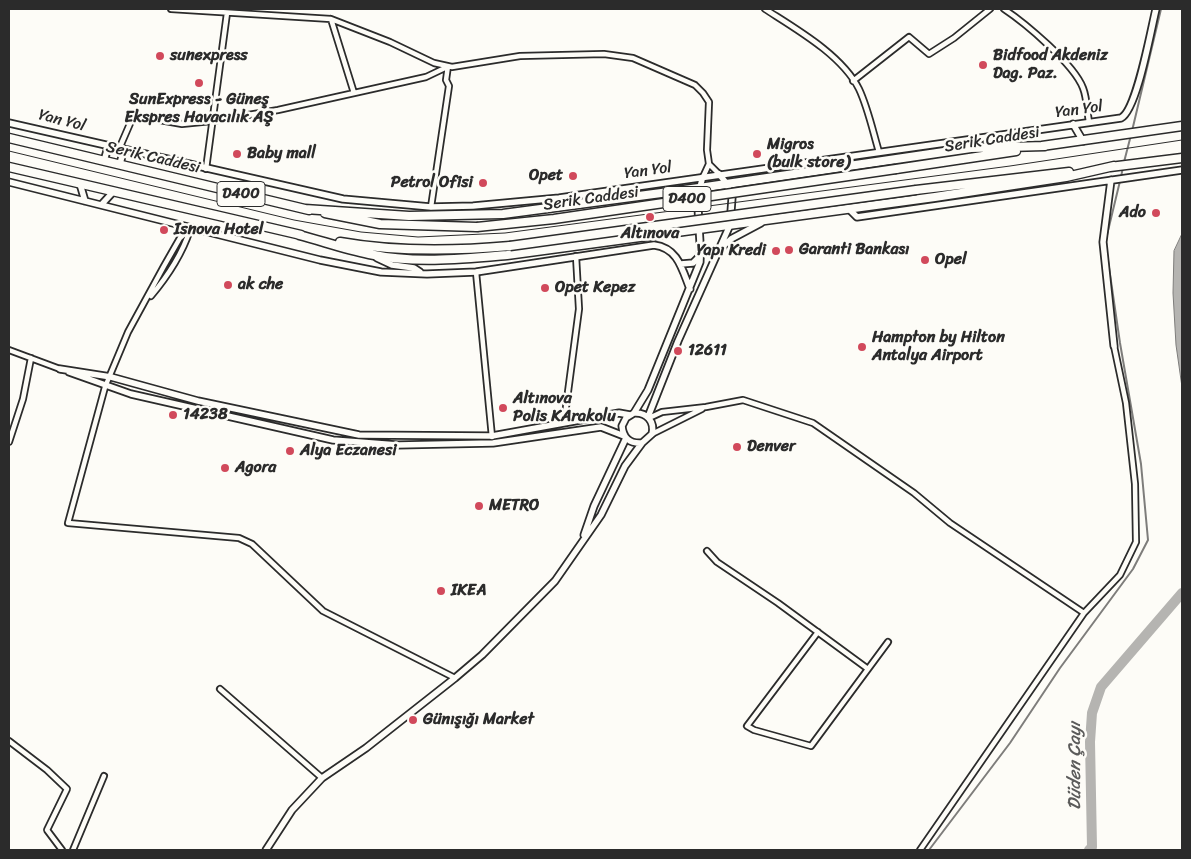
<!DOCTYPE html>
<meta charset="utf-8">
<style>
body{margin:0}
#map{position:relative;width:1191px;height:859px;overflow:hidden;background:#fdfcf7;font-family:Sriracha,sans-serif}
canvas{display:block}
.frame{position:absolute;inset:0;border:10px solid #2b2b2b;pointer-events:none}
</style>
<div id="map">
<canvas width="1191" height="859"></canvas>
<div class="frame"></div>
</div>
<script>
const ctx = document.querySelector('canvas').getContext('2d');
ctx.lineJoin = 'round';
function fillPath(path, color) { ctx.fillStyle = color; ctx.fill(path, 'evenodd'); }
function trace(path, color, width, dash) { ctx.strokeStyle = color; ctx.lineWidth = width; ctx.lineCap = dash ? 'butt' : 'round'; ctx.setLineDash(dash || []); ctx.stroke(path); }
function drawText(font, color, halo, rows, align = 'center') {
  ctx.font = font + ' Sriracha,sans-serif'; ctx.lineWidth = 5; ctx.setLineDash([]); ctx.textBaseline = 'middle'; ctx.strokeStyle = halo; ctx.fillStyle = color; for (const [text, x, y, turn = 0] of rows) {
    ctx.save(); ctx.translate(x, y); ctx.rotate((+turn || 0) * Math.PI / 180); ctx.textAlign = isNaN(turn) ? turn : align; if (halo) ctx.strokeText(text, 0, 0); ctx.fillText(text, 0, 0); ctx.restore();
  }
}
const water = new Path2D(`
 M1182,234V387L1176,345L1173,293L1174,251Z`);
fillPath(water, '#b5b4b1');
trace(water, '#7e7d7b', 1);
trace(new Path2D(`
 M1132,131L1161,9
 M1124,162L1131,135
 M1121,177L1123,167
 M1107,235L1120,181
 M929,850L1010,743L1060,668L1133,569L1148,540L1141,464L1120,343L1106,247`), '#7e7d7b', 2);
trace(new Path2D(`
 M1089,850L1092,847L1090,742L1092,713L1101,687L1182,593`), '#b5b4b1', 10);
const minor = new Path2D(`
 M171,9L331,19L354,93
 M765,9C796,29 842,55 859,89C868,108 873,132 879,152
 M1004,9C1025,23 1074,64 1083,88C1087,98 1087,111 1089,122
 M331,19L390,42L434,63L452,67L520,56L604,54L633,58L695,85L703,93L709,102L707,150L709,164L719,174
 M853,81L909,37L929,54L954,38L990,9
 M119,149L132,119L137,116L182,124L212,121L278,110L426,77L447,67
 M206,169L227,13
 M703,177L709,164
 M431,207L449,86L446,80L448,66
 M191,228L180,238L164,266L128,332L105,387L68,523L239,538L252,544L323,611L455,678
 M476,272L492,437
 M151,296C167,277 182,254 190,230
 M9,350L60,369
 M649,418L662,412L706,407L743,400L813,423L914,493L950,523L1084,613
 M564,422L579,309L576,256
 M652,434L702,409
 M9,442L23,399L31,358
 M707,551L717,562L778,603L868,669
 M818,632L747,726L754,730L811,746L888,642
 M220,689L322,778
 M9,741L47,770L67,789L47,830L62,850
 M73,850L104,776
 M920,850L1084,613L1120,575L1136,542L1135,484L1126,403L1114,346`);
const tertiary = new Path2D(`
 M9,123L343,199L431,207L473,206L559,198L1121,118C1137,110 1151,29 1156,9
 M1073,124L1083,141
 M119,149L122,156L120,164
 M104,161L108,147
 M1111,180L1103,242L1114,346
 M9,182L320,260L381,272L427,274L476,272L654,245C678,248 682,269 690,289
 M80,184L85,201
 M102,204L113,192
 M849,209L857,217L1182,170
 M719,250L731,239L761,223
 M377,258L392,265L414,268L420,272
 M681,264L693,263L700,256
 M60,369L111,377L198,401L359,435L492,436L619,413L630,415
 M69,372L131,394L333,440L398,445L493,443L601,427L624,436
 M648,417L678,341L730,225L732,198L727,184L719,174
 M642,443C630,444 623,438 622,426L626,418L634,413L648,390L700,262C702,234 693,203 703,177
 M584,535L594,506L626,438
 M266,850L292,810L322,778L366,748L455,678L482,655L555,581L601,515L625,466L642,443L652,434C655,422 647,412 634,413`);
const trunk = new Path2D(`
 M9,138L309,210
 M1042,146L1182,126
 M9,167L301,235
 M1110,167L1182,158
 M896,169L1016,151
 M916,190L1069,172
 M305,209L409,216L503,214L699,188L971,148L1045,146
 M325,213L380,224L477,227
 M299,235C322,241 345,249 369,254C414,264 462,259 507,255L935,197L1066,177L1114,166
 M340,242C396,252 454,251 510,246`);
trace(minor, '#2b2b2b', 8);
trace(tertiary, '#2b2b2b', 9);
trace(trunk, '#2b2b2b', 11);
trace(minor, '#fdfcf7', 4.5);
trace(tertiary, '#fdfcf7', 5.5);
trace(trunk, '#fdfcf7', 8);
trace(new Path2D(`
 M9,151L294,220L361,232L418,237L505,233L1010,166L1182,140`), '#2b2b2b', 1);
const trunkBridge = new Path2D(`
 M477,227L554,219L896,169
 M510,246L916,190`);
trace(trunkBridge, '#2b2b2b', 11, []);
trace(trunkBridge, '#fdfcf7', 8);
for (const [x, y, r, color] of [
 [160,56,5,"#d1495b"],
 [983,65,5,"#d1495b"],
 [199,83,5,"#d1495b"],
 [237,154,5,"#d1495b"],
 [757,154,5,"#d1495b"],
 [573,176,5,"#d1495b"],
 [483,183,5,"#d1495b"],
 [1156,213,5,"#d1495b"],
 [650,217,5,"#d1495b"],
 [164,230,5,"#d1495b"],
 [789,250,5,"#d1495b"],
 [776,251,5,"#d1495b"],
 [925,260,5,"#d1495b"],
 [228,285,5,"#d1495b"],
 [545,288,5,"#d1495b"],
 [862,347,5,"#d1495b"],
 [678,351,5,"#d1495b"],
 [503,408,5,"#d1495b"],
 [173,415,5,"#d1495b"],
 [737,447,5,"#d1495b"],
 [290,451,5,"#d1495b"],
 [225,468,5,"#d1495b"],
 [479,506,5,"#d1495b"],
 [441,591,5,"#d1495b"],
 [413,720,5,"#d1495b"]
]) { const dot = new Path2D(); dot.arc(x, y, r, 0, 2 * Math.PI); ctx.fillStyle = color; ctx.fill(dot); trace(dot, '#fdfcf7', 2); }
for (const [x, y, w] of [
 [241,194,48],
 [687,199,48]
]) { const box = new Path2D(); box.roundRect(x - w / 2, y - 12.5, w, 25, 4); ctx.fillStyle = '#fdfcf7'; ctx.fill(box); trace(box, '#2b2b2b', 1); }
drawText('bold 15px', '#2b2b2b', null, [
 ["D400",241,194],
 ["D400",687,199]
]);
drawText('bold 16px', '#2b2b2b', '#fdfcf7', [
 ["sunexpress",170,56],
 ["Bidfood Akdeniz",993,56],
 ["Dag. Paz.",993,74],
 ["SunExpress - Güneş",199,100,"center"],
 ["Ekspres Havacılık AŞ",199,118,"center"],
 ["Migros",767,145],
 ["(bulk store)",767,163],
 ["Baby mall",247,154],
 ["Opet",563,176,"right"],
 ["Petrol Ofisi",473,183,"right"],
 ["Ado",1146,213,"right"],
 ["Isnova Hotel",174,230],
 ["Altınova",650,234,"center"],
 ["Garanti Bankası",799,250],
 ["Yapı Kredi",766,251,"right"],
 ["Opel",935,260],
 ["ak che",238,285],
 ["Opet Kepez",555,288],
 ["Hampton by Hilton",872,338],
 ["Antalya Airport",872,356],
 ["12611",688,351],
 ["Altınova",513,399],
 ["Polis KArakolu",513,417],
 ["14238",183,415],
 ["Denver",747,447],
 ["Alya Eczanesi",300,451],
 ["Agora",235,468],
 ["METRO",489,506],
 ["IKEA",451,591],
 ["Günışığı Market",423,720]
], 'left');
drawText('16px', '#2b2b2b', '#fdfcf7', [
 ["Yan Yol",1079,110,-8],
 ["Yan Yol",62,121,14],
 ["Serik Caddesi",992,140,-9],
 ["Serik Caddesi",153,158,13],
 ["Yan Yol",648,171,-8],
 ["Serik Caddesi",591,199,-8]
]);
drawText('italic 18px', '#5b5b5a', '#fdfcf7', [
 ["Düden Çayı",1075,766,-90]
]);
</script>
